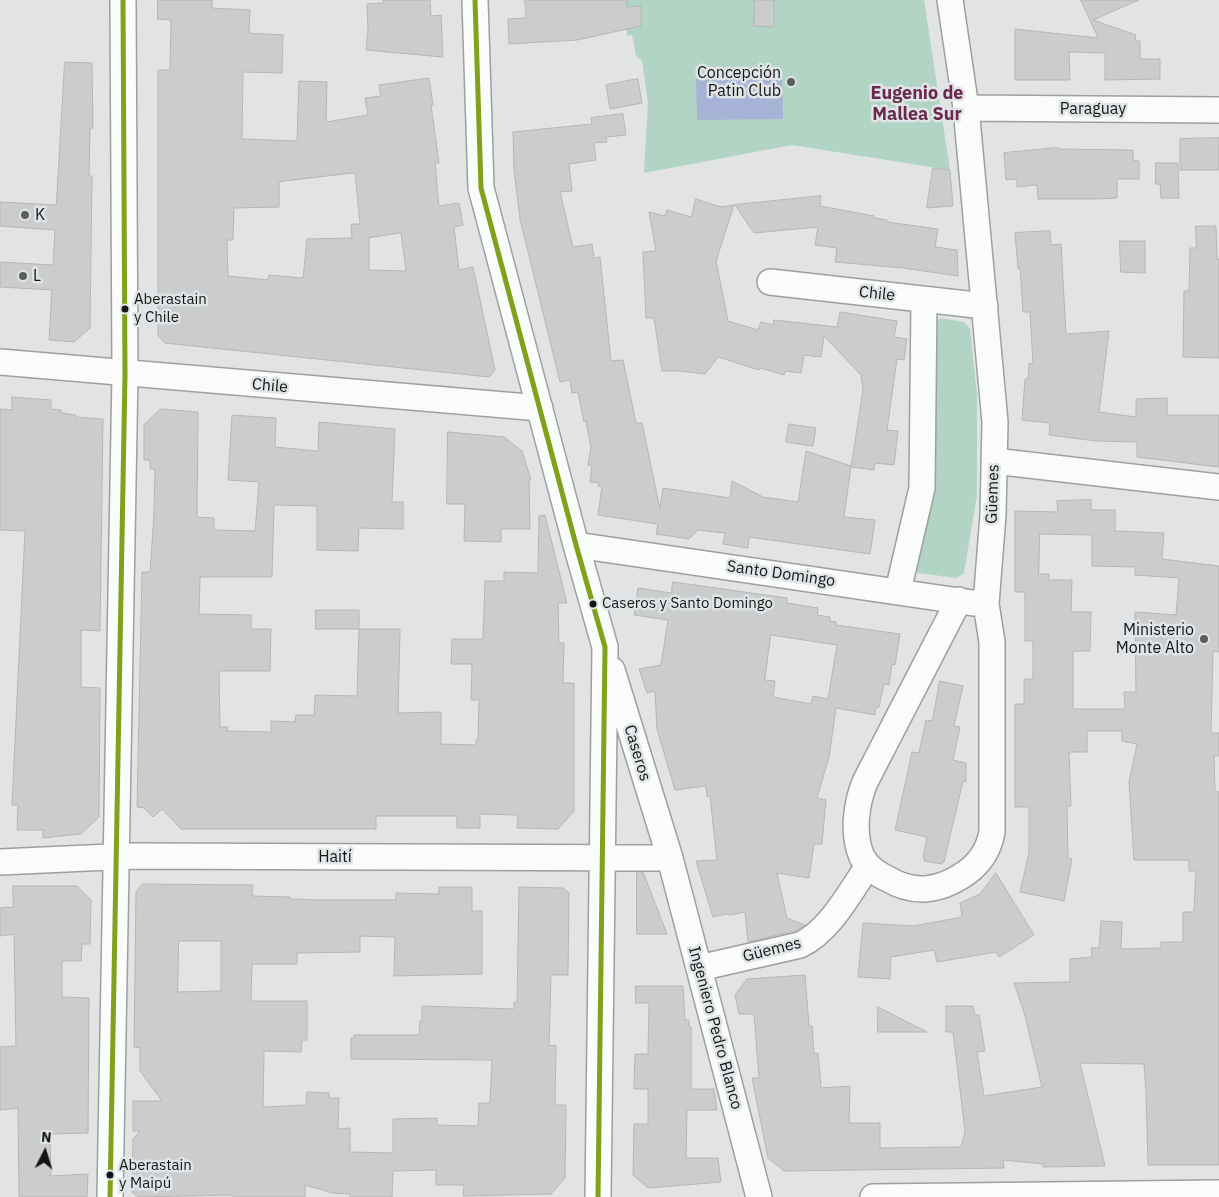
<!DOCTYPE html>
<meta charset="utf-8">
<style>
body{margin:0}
#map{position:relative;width:1219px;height:1197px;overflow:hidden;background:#e1e3e5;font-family:"IBM Plex Sans",sans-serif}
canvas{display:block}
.north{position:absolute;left:20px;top:1127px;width:50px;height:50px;-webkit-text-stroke:4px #e0e4e6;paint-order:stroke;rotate:5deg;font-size:14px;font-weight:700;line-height:20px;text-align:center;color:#141616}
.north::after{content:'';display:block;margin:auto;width:18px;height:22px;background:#141616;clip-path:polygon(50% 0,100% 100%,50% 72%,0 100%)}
</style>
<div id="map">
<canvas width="1219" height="1197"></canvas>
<div class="north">N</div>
</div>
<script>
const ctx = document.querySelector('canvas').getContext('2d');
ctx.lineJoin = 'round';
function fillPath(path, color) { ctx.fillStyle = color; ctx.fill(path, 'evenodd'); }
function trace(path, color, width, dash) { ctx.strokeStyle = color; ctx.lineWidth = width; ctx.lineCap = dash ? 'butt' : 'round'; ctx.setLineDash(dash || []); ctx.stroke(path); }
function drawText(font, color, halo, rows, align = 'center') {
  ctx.font = font + ' "IBM Plex Sans",sans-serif'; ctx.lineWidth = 5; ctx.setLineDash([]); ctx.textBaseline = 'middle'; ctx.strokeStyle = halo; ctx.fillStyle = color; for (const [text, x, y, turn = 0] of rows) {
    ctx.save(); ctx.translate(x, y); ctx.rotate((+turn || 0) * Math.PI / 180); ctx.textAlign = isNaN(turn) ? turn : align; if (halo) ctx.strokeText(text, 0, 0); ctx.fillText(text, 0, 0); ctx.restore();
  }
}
fillPath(new Path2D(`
 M627,0H924L950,170L792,145L644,173L648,102L642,61L636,56L632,35L627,36Z
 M940,318L964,322L970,329L977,395V495L964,573L957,578L918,573L915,568L936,322Z`), '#b1d4c5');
fillPath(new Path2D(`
 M782,78L783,119L697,120L696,79Z`), '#a6b3d7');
const building = new Path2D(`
 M158,0H212V8L250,10L249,33L283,35L282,73L243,72L242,139L297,141L299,81L327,82L326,122L368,115L365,98L381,96L379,85L429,78L433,105H431L439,163H435L439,206L459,203L463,225L454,227L459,270L473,267L495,370L489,377L165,343L158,335V70H170L171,20L158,19ZM355,173L360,224H351L352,238L307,239L303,278L269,275L268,280L228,276L227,240H233L234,208L279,207V182ZM401,233L406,271L369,270V238Z
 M383,0H430L431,16L441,15L443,57L366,50L368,31L367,4L383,3Z
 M525,0H627V7L641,6V26L577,40L509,44L508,19L526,18Z
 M755,0H774V27L754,26Z
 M1081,0H1139L1093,20L1136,35L1135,41H1140V59H1160V79L1105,80V53L1069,52L1070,80H1015V29L1098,38Z
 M65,62L92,63L93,128H90L89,176H92L90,328L74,342L49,340L52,290L0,287V262L53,265L55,230L0,226V202L56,205Z
 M638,79L642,103L610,109L606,85Z
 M623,114L626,135L606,137L607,142L594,143L596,160L569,164L572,191L560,192L573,247L592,244L594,258L600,257L611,361L623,360L636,423H642L660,509L663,488L730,498L732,481L763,497L798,502L806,451L851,466L844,517L875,520L870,554L749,537L748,548L723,544L725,533L698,530L689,539L656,534L658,524L598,515L602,486H598L599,483L590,482L592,466L588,465L591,447L586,421L584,422L578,392L572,393L570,380L560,382L520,219L514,170L513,132L592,124L591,118Z
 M1219,138V170H1180V139Z
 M1058,148V149L1133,150V160L1139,161V179H1117V198L1098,199H1038L1037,185L1017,187V179L1006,180L1004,153Z
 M1156,163H1178L1179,198H1161L1160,184H1156Z
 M933,168L950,170L953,206L927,208Z
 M821,196L820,206L874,216V218L887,220V222L938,229L935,247L957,250L958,276L903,268L835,262L837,248L815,245L818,227L754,233L735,205Z
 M696,199L721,207L734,205L716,261L728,321L758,330L761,322L773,325L774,320L837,327L840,312L897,321L894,337L907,339L904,360L897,359L887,430L898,431L894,465L875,463L874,470L851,467L863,390L861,375L824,336L821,357L804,355L801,373L785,371L784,375L760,368L759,370L718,357L705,374L680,371H662L654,318H646L643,252L656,251L649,212L665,216L667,210L691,217Z
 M1196,226H1216L1217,259H1219V358L1183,357L1184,291H1189L1190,248H1196Z
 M1050,231L1051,245L1061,244L1066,334L1109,331L1099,412L1136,417V399L1167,398V415H1219V467L1137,457V442L1096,441L1049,435L1050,423L1022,420L1025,379H1028L1029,363L1033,364L1030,312H1023L1020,268L1018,269L1015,233Z
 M1120,241H1145V273L1121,272Z
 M12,397L51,400V409L61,410V413L76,415L75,417L103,419L100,631L81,630V687L100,688L99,817L81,834L43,838V830H17L18,805H12L25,531L0,530V409L12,410Z
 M161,409L198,412L197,517L214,518V530L255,531L259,482L228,480L232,415L276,418L275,447L318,451L319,422L395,429L392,502H403V529L359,528L358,551L317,550V506L274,505L272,577H200L199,614L251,615V629H271L270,671H219L220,727H228L227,731L271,732V721L295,722L296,715H314L315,695L357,696L359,629H400L398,713L441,712V744L476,745V740H478L479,700H471L472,664H451L452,639H483L485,581H504V572L538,573L539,516L545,515L567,603H558L559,643H564L563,683H574V811L558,829L517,828L518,815L480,814V828H457V816H376V829H181L162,809L153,817L144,808L137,807L142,572H150L154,514L155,469H150V460H144V425Z
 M789,424L816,428L813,446L786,442Z
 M448,432L504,437L522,451L531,480H529L530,529H501V542L464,541L465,504H447Z
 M1091,500V510H1115V531L1164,533L1162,559L1219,566V652L1213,651L1211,733H1219V756H1214L1215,791L1219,792V1165H1148L1146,1092L1144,1064L1080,1063L1105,1166L1043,1167V1164L1003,1160L1004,1168L784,1171L768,1158L752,1078H759L754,1014H739L735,995L747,979L805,975L809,1026H812L814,1054L818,1053L821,1088L850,1086L849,1123H880V1148L961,1147L965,1131L953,1032H946V1006H973L975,1015H979L985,1051L977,1052L984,1096L1042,1087L1024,1012L1014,983L1070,982V959L1092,957L1091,948H1099L1101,921L1122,922L1121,949L1161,948V942H1183V912H1194L1196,871H1189V860H1134L1129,782L1137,744L1122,741V731H1087V752H1069L1071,806H1067L1068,858L1072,859L1064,901L1020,892L1029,853V807H1015V704H1024V679H1033V641H1025V592H1015V511L1058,512L1057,501ZM1040,534L1092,535V566L1135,567V575L1179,578L1176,615L1135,612L1136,692H1124L1125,709H1073V651H1090L1091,612H1071L1072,580H1049V574H1039Z
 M673,582L787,598V603L818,608L817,615L830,617V621L836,622V625L900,634L895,665L892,664L889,685L884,684L879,707H876L875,715L836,708L829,757L817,798L826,800L822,844H814L809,878L777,873L787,918L805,925L797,930L748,942L745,912L730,915L726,914L713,917L696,861L717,860L710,796H707L706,786L675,790L657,729L655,691L647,693L639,669L661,665L668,620L634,615L638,588L671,593ZM771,635L837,645L828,699L813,696L811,704L773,697L775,681L765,680Z
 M316,610H359V629H316Z
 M940,681L963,686L954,726L960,727L953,760L966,763V782L963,781L944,862H942V864L924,861L925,859L923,858L927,837L895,830L912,752L919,753L926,720L932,721Z
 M637,872H643L667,934H637Z
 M996,873L1034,935L999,957L996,952L937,962L934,950L891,957L890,979L858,977L863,923L914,926L962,917L960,903L980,894Z
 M143,884L253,885L252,896L290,897V899L322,900H396V893L439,894V887H472V911H482V974L394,976L395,937L360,936V952L297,953V964H252L251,1001H307V1040H302L301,1052L264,1051L263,1107L306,1105L307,1092L329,1093V1098H339L338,1129L350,1128V1152L393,1153V1119L437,1118V1125L478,1126L479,1103H490L492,1060L351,1059V1038H354V1035H419L420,1021H422V1006L514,1009V1002H517L519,887L563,888L569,893L568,975H551L549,1046L556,1045L555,1105H566L565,1178L551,1194L463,1196L464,1185H436V1170L393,1171L392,1197H350V1194L333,1193L305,1185V1197H233V1195L138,1197L132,1192L133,1139L140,1131H133V1101H162L140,1071V1047L134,1048L136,892ZM179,941H221V991L178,992Z
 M13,886H77L91,900L90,944H82L81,961H62V997L89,998L88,1133L50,1134L51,1176L88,1174L87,1197H19L18,1108L0,1110V1047L16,1046L14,934L0,936V908L13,907Z
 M636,986H683L685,1020H689V1027H691V1089H714L717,1110H687L686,1158H718L721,1182L648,1188L633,1175L634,1124H648V1089H634L635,1054H648L649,1003H636Z
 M878,1007L927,1032H878Z`);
fillPath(building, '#cacccd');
trace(building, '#b4b6b7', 1);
const minor = new Path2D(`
 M475,0L481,188L576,545L605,647L598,1197
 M950,0L966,108L995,422L993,515L986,604L992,642V832C989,849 980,863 966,873C940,891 915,895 888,879C877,874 868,868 862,857C852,834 856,804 865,782L959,600
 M966,108L1219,110
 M770,282L985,306
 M0,362L540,408
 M994,461L1219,487
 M576,545L973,603
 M898,591L922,488L924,300
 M612,670L670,858L759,1197
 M0,862L131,856L670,858
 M699,968L800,945C830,931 850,892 868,866
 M110,1197L125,374L123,0
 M873,1197L1219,1193`);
trace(minor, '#9d9fa0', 28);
trace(minor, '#fafbfb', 25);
trace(new Path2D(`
 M475,0L481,188L576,545L605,647L598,1197
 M110,1197L125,374L123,0`), '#81a01b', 5);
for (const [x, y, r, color] of [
 [791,82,5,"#5c5e5e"],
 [25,215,5,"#5c5e5e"],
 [23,276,5,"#5c5e5e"],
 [125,309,4.5,"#141616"],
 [593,604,4.5,"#141616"],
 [1204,639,5,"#5c5e5e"],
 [110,1175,4.5,"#141616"]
]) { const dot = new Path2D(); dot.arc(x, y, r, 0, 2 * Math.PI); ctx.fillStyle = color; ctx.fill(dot); trace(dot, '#e0e4e6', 2); }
drawText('15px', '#141616', '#e0e4e6', [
 ["Aberastain",134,300],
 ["y Chile",134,318],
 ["Caseros y Santo Domingo",602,604],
 ["Aberastain",119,1166],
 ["y Maipú",119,1184]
], 'left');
drawText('16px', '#141616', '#e0e4e6', [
 ["Concepción",781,73],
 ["Patin Club",781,91],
 ["K",35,215,"left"],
 ["L",33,276,"left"],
 ["Ministerio",1194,630],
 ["Monte Alto",1194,648]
], 'right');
drawText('16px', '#141616', '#e0e4e6', [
 ["Paraguay",1093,109],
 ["Chile",877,294,6],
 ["Chile",270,386,5],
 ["Güemes",993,494,-88],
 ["Santo Domingo",781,574,8],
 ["Caseros",637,753,73],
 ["Haití",335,857],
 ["Güemes",772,950,-14],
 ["Ingeniero Pedro Blanco",715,1028,75]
]);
drawText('bold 18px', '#692a4e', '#e0e4e6', [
 ["Eugenio de",917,94],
 ["Mallea Sur",917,115]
]);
</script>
